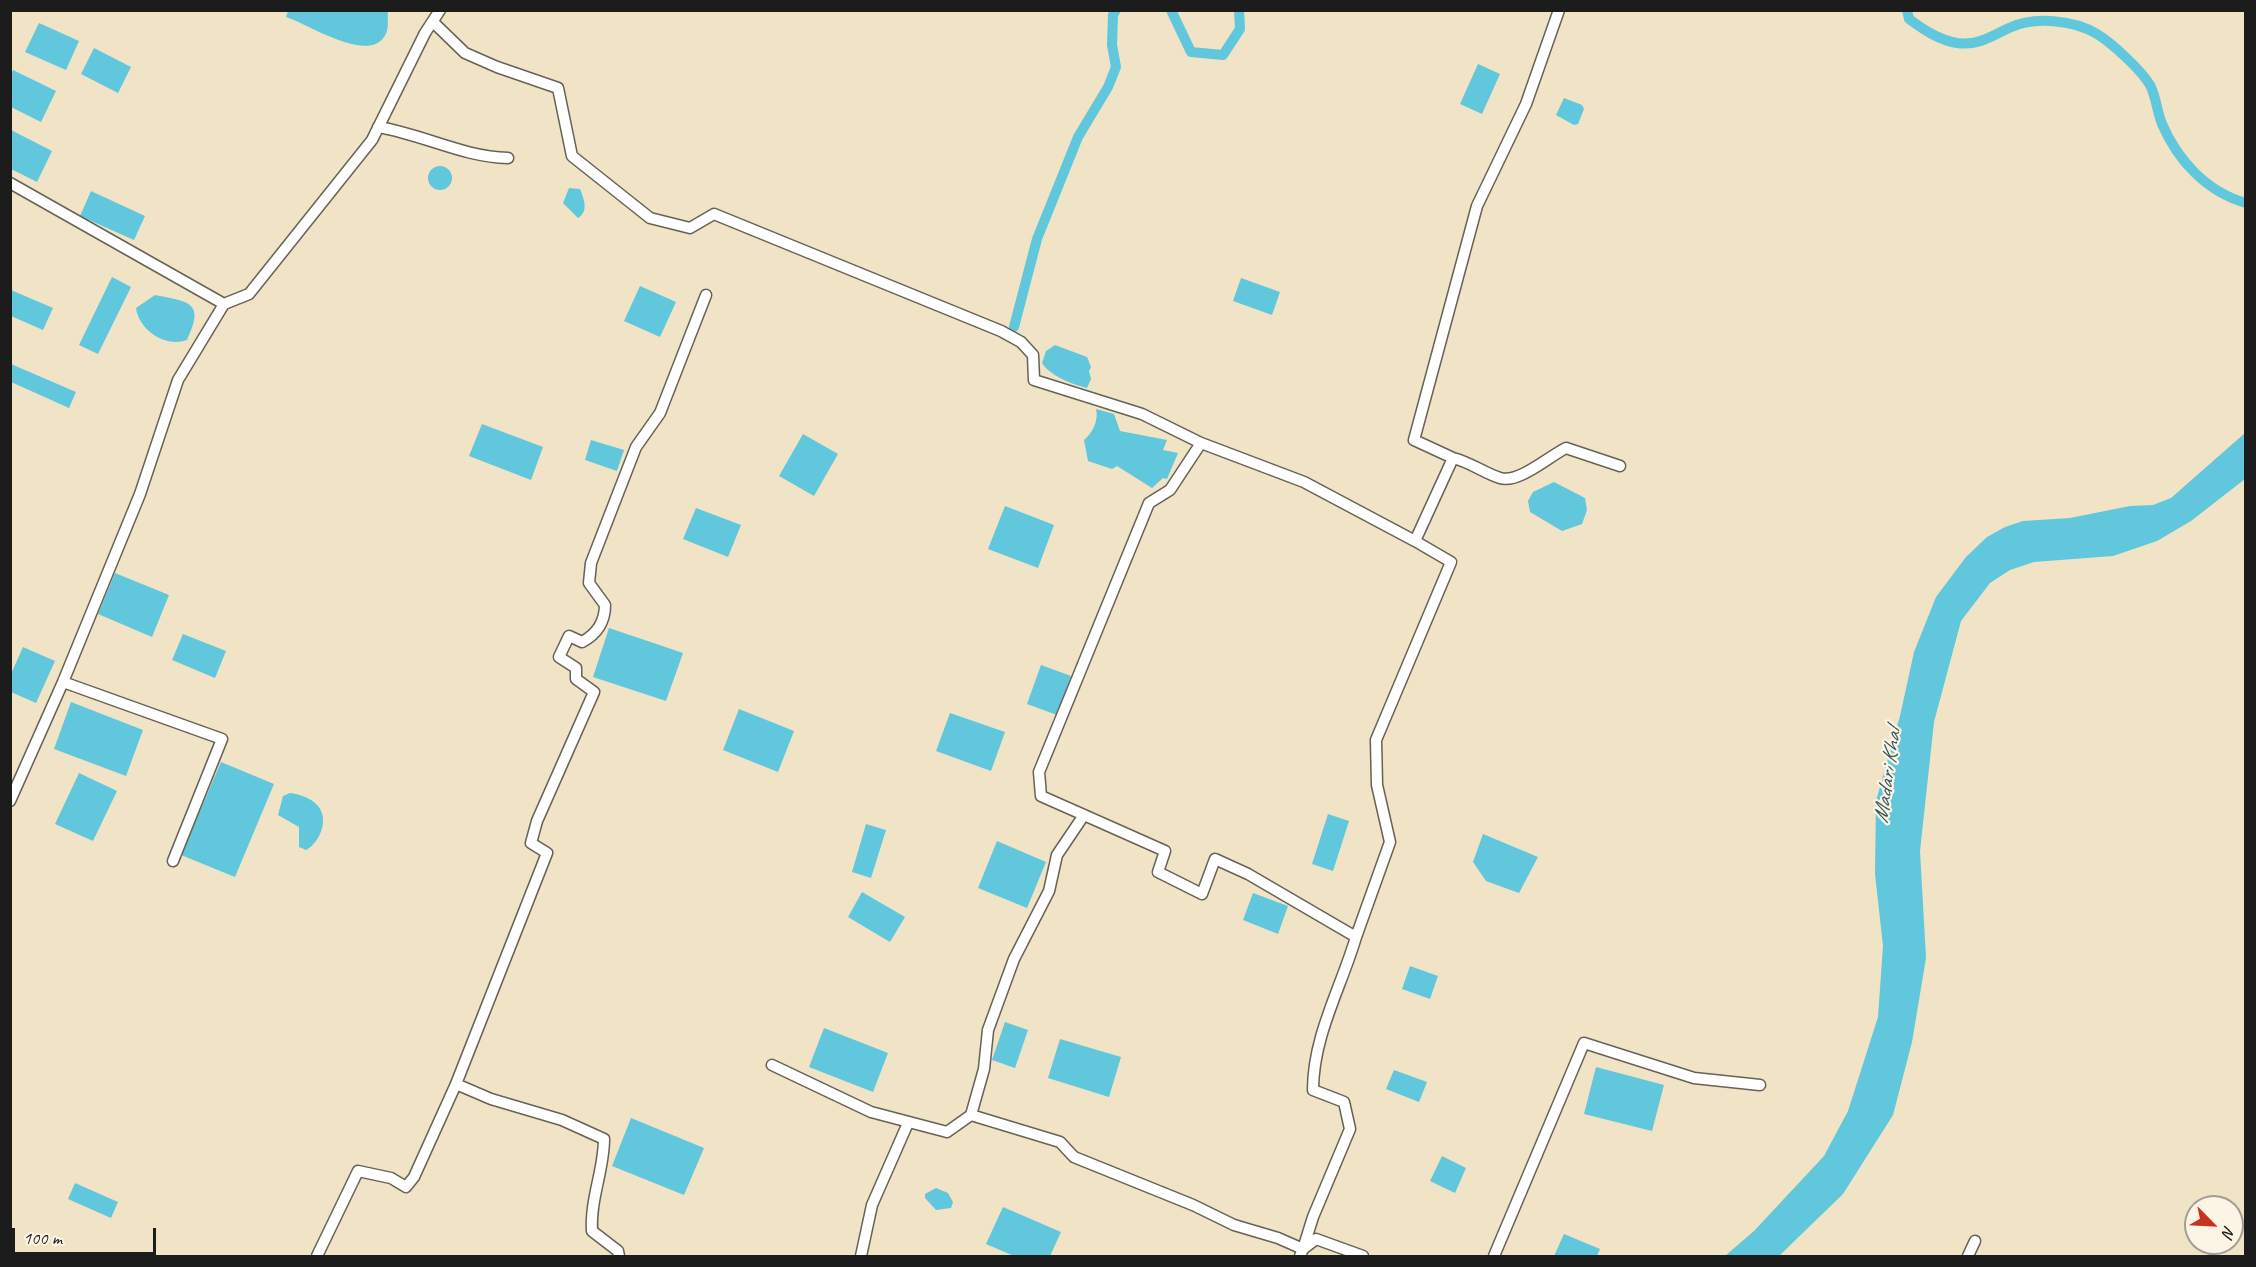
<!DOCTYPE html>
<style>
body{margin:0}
#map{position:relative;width:2256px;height:1267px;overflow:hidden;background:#f1e3c5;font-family:Caveat,sans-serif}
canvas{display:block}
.frame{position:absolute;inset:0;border:12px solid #1c1c1c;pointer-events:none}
.north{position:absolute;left:2184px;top:1195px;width:60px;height:60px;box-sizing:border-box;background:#fcf5e5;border:2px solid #a29e95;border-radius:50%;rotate:114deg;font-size:16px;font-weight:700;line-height:24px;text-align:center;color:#1c1c1c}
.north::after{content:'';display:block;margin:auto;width:21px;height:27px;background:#c8321e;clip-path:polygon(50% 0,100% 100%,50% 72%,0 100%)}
.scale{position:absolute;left:12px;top:1228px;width:144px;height:27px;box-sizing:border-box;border:3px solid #1c1c1c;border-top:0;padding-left:8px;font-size:18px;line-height:21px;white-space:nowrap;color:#1c1c1c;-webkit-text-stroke:4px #fcf5e5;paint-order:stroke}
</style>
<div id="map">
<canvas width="2256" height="1267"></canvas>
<div class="frame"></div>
<div class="north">N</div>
<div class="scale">100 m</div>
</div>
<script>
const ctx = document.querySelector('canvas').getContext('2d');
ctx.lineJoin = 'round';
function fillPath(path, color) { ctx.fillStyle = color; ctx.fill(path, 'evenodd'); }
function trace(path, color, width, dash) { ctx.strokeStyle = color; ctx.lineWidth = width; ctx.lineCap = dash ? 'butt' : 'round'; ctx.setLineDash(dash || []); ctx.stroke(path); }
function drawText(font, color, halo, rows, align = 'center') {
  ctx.font = font + ' Caveat,sans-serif'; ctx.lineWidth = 4.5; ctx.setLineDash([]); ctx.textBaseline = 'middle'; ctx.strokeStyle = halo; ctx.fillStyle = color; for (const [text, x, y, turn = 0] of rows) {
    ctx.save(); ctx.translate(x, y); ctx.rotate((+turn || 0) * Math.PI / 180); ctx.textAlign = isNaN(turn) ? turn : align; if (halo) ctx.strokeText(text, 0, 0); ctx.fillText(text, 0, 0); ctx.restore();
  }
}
fillPath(new Path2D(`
 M288,11H388C387,20 390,29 384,37C367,63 308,24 286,17Z
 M39,23L79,41L66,70L25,52Z
 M94,48L131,67L118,93L81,74Z
 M1478,64L1500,74L1482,114L1460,104Z
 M13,70L56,91L41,122L11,107V75Z
 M1564,98L1582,105L1584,109L1578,124L1574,125L1556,115Z
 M11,130L52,151L37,182L11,169Z
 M428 178a12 12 0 1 1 24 0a12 12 0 1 1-24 0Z
 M569,188L580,189C584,199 589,211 578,218L563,203Z
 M91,191L145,216L134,240L80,216Z
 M112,277L131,287L98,354L79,345Z
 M1241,278L1280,292L1272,315L1233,301Z
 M640,286L676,302L660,337L624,321Z
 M11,290L53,308L43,330L11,316Z
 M155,295C190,302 205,302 187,340C165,348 139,330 136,308Z
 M1055,345L1087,357L1091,367L1089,371L1091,379L1087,388C1073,385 1049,375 1042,363L1046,351Z
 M11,364L76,392L69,408L11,382Z
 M1096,409L1114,414L1120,431L1167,440L1163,450L1178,453L1167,479L1163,478L1152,488L1117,466L1112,469L1088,461L1084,440C1093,433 1099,419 1096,409Z
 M482,424L543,447L531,480L469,456Z
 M2245,433V479L2191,521L2157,541L2113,556L2034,562L2010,570L1990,583L1961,621L1934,722L1920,851L1926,958L1912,1042L1893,1115L1843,1194L1779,1256H1725L1754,1231L1824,1156L1848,1111L1878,1017L1883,946L1875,874L1876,801L1900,716L1914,652L1936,597L1966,557L1987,537L2005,527L2023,521L2070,518L2130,506L2153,505L2171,498Z
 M803,434L838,454L814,496L779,476Z
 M591,440L624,450L617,471L585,460Z
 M1554,482L1585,498L1587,510L1582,524L1562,531L1530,512L1528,501L1533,492Z
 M1005,506L1054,525L1038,568L988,549Z
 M696,508L741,525L728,557L683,539Z
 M115,573L169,595L152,637L98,614Z
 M609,628L683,653L666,701L593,677Z
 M183,634L226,651L215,678L172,660Z
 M23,647L55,661L36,703L11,692V674Z
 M1041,665L1071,676L1057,715L1027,704Z
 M71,702L143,730L126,776L54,749Z
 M739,709L794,731L778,772L723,750Z
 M950,713L1005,732L991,771L936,751Z
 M221,762L274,784L235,877L181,855Z
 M79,773L117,791L93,841L55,824Z
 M290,793C299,794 311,798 317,805C330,818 320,843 306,850L299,847V827L278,815L283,796Z
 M1328,814L1349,821L1333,871L1312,864Z
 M866,824L886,830L871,878L852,872Z
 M1483,834L1538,857L1519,893L1486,881L1473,862Z
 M997,841L1046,862L1027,908L978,888Z
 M862,892L905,917L890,942L848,917Z
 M1253,893L1288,906L1278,934L1243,920Z
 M1410,966L1438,976L1430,999L1402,989Z
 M1005,1022L1028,1030L1015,1068L992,1060Z
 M824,1028L888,1053L873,1092L809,1067Z
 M1060,1039L1121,1057L1109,1097L1048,1078Z
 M1596,1067L1664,1085L1652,1131L1584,1114Z
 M1394,1070L1427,1082L1419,1102L1386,1089Z
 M631,1118L704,1148L684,1195L612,1166Z
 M1442,1156L1466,1168L1455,1193L1430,1181Z
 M75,1183L118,1202L111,1218L68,1199Z
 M936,1188L948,1193L953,1202L951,1208L936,1210L925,1198V1194Z
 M1003,1207L1061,1232L1050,1256H1014L986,1244Z
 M1564,1234L1600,1249L1597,1256H1554Z`), '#60c7dc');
trace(new Path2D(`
 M1171,10L1191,52L1223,55L1240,29L1239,10
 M1907,10L1909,19C1924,30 1939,40 1957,43C1978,46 1992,36 2009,28C2034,16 2074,20 2097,34C2112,43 2141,70 2150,85C2156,96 2157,112 2162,124C2178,161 2207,192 2246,203
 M1014,327L1037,239L1078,137L1108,87L1116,67L1112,45L1113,15L1116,10`), '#60c7dc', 10);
const minor = new Path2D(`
 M433,22L465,53L497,67L558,88L572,156L650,218L690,228L714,214L1001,331L1021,342L1033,355L1034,380L1142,414L1201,443
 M378,127C422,134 463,157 508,158
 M10,183L224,304
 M1453,458C1470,462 1484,473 1500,478C1518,484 1548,457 1566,448L1620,466
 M63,682L222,739L173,861
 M10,801L63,682L140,494L178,380L224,304L249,294L372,140L425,33L440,10
 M1084,815L1041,796L1039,772L1149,503L1170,490L1201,443L1304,482L1415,541L1453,458L1414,440L1477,206L1526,104L1559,10
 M772,1065L871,1112L947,1132L971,1115L984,1069L988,1030L1014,959L1049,891L1057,855L1084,815L1165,851L1158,872L1202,894L1215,859L1248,874L1356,937L1390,842L1377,785L1376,740L1451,562L1415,541
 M456,1084L547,853L531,843L537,821L594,692L576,679V668L559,657L569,636L582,642C597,634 605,621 605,605L589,583L591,563L636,447L660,413L706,295
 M971,1115L1060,1142L1074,1157L1193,1205L1234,1225L1278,1238L1303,1249L1313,1217L1350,1129L1344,1102L1313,1090C1313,1036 1341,988 1356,937
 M317,1256L358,1171L391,1178L406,1187L414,1177L456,1084L491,1099L562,1120L604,1139C604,1170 590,1199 592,1231L618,1251L619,1256
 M861,1256L872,1205L908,1123
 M1300,1256L1303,1249L1316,1239L1363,1256
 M1494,1256L1584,1043L1694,1078L1760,1085
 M1968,1256L1975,1241`);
trace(minor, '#676257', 13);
trace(minor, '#fff', 10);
drawText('italic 22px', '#34585f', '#fcf5e5', [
 ["Madari Khal",1888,776,-82]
]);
</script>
